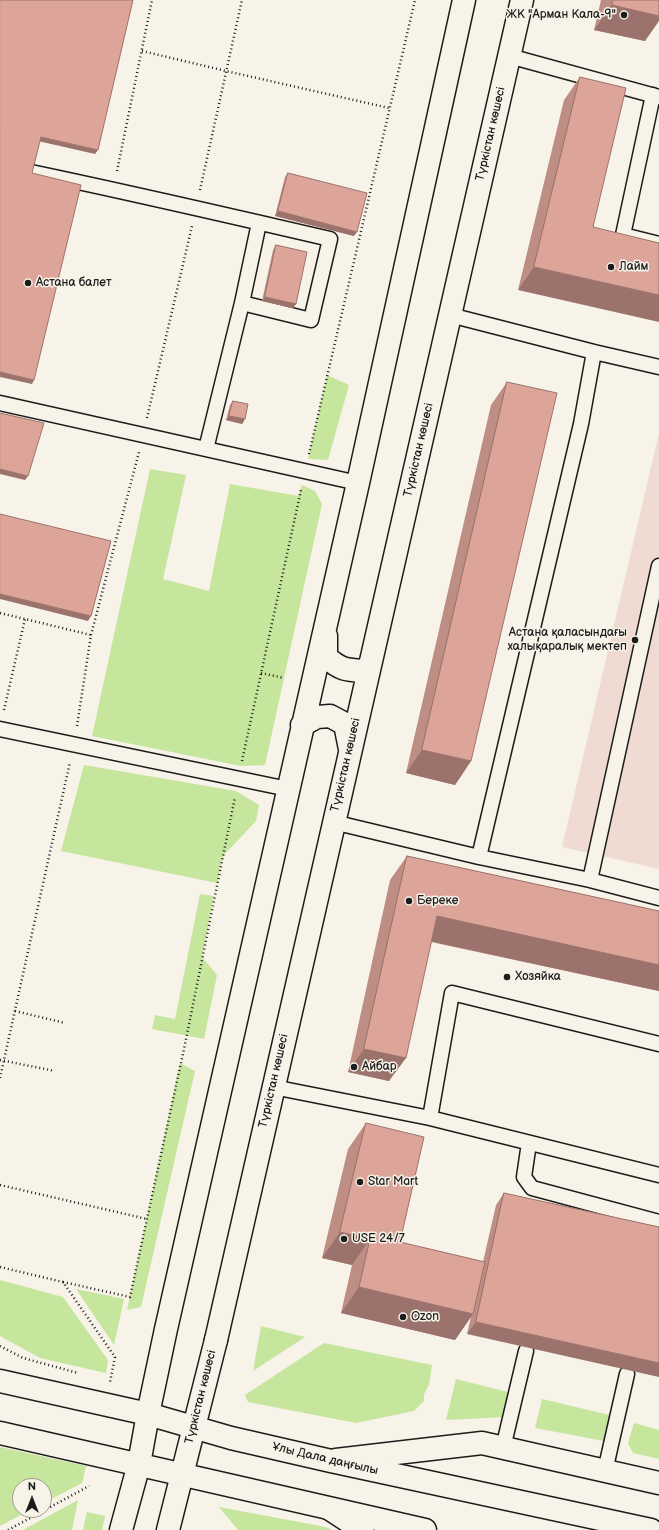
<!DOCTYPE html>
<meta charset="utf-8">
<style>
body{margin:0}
#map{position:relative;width:659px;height:1530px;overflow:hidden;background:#f7f3e8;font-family:"Balsamiq Sans",sans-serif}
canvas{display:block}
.north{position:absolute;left:12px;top:1478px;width:40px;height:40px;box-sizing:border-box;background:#f7f3e8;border:1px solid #9f9d96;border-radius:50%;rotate:0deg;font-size:11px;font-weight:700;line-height:16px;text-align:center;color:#1c1c1c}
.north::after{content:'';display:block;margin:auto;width:14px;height:18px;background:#1c1c1c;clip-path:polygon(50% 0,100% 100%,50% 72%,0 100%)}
</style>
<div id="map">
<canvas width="659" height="1530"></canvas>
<div class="north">N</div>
</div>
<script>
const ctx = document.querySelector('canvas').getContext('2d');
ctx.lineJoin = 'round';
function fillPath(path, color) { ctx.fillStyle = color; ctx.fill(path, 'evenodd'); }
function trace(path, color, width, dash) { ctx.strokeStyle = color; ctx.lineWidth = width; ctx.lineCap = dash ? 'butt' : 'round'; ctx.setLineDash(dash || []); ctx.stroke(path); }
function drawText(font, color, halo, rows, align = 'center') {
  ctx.font = font + ' "Balsamiq Sans",sans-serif'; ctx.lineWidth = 3; ctx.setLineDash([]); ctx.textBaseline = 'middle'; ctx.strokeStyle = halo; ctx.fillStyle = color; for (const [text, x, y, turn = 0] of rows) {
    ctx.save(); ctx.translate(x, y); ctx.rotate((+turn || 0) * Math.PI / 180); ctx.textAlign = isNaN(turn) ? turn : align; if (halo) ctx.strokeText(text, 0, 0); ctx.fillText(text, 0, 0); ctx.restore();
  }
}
fillPath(new Path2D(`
 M659,433V869L562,847Z`), '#efdbd1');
fillPath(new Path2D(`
 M327,375L349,385L328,460L308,459Z
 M150,469L186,475L163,579L209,591L230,484L298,496L302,485L315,491L322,504L265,765L241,766L92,736Z
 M84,765L236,791L259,805L256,821L223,856L217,883L61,851Z
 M200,894L214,896L202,957L217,975L204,1039L152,1029L155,1015L175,1019Z
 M180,1063L195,1071L141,1307L127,1310Z
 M0,1280L63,1297L108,1360L106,1373L40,1358L0,1336Z
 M76,1289L124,1299L114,1345Z
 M261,1326L305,1337L253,1371Z
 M324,1343L432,1365L429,1385L424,1394V1401L414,1411L356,1423L248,1402L245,1395Z
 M456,1379L512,1393L506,1417L446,1420Z
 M542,1399L610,1415L604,1441L535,1428Z
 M634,1423L659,1430V1459L633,1453L628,1443Z
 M0,1447L86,1466L82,1483L44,1503V1486H20V1510H30L0,1526Z
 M78,1500L72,1530H23Z
 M219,1507L326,1527L332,1530H238Z
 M87,1512L105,1516L102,1530H83Z`), '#c6e59d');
const service = new Path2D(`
 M509,56L659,97
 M653,95L623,235L659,244
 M31,172C131,193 231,216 330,239L311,320L242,303L259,223
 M450,315L594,352L659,367
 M0,403L358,483
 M206,449L242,303
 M0,729L288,789
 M333,822L479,857L581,424L594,352
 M479,857L590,880L659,898
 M590,880L659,566
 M659,1044L452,993L430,1118L659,1175
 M273,1087L430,1118
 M529,1143L524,1177L532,1188L659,1222
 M503,1448L526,1351
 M605,1471L627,1374`);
const minor = new Path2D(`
 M336,1460L482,1443L659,1483
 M330,1509L362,1530`);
const tertiary = new Path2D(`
 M121,1530L139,1464
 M168,1530L216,1340`);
const secondary = new Path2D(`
 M326,636V657C342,671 347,670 368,671
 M302,725L317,717L330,716L345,724L350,749
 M216,1340L522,0
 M0,1381L148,1414L231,1438L331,1461L651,1530
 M0,1433L425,1530
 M139,1464L148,1414L166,1329L358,483L464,0`);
trace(service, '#1c1c1c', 17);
trace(minor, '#1c1c1c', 25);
trace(tertiary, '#1c1c1c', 25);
trace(secondary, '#1c1c1c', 25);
trace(new Path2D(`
 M142,51L226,71L389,108
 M117,171L152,0
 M200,190L242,0
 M147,418L192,226
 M309,454L415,0
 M0,613L91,635
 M261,673L284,678
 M4,710L25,619
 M77,726L91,635L139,452
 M242,761L301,490
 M15,1011L65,1023
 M0,1060L55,1071
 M0,1078L70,762
 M0,1185L147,1219
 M0,1267L63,1282L115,1357L110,1382
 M63,1282L130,1297L184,1049L235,797
 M0,1346L23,1358L78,1373
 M8,1530L89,1486`), '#1c1c1c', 2.5, [1, 3]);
trace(service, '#f7f3e8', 14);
trace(minor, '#f7f3e8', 22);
trace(tertiary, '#f7f3e8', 22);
trace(secondary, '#f7f3e8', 22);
fillPath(new Path2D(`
 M601,0H659L645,41L594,30Z
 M580,77L593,227L518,290L564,100Z
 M288,173L354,236L275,216L285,177Z
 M276,245L296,304L293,308L262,301L273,250Z
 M507,382L471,761L455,785L406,773L491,405Z
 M233,401L245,419L242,424L226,420L230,405Z
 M407,856L659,911V991L431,942L389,1081L348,1072L390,880Z
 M366,1123L400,1242L483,1262L496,1205L504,1193L659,1227L467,1334L471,1317L455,1340L341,1313L352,1265L322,1258L348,1149Z`), '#be8d84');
fillPath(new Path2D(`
 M612,5L659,16V21L645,41L594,30Z
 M41,137L98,150L95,154L38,141Z
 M278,211L357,232L354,236L275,216Z
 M534,267L659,295V322L518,290Z
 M265,297L296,304L293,308L262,301Z
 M0,372L34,380L32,384L0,377Z
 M229,416L245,419L242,424L226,420Z
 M0,469L28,476L25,480L0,474Z
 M0,594L91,616L88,621L0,599Z
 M422,750L471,761L455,785L406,773Z
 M437,916L659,965V991L420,939Z
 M364,1049L406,1058L389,1081L348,1072Z
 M340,1232L370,1239L352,1265L322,1258Z
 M359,1287L473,1314L455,1340L341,1313Z
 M476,1322L659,1363V1377L467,1334Z`), '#9b736c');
const building = new Path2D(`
 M0,0H133L98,150L41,137L32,173L81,185L34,380L0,372Z
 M613,0H659V16L612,5Z
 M580,77L626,88L593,227L659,243V295L534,267Z
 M288,173L367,193L357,232L278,211Z
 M276,245L307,252L296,304L265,297Z
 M507,382L557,393L471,761L422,750Z
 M233,401L248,404L245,419L229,416Z
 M0,413L44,423L28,476L0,469Z
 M0,514L111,541L91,616L0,594Z
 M407,856L659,911V965L437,916L406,1058L364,1049Z
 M366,1123L424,1137L400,1242L485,1262L473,1314L359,1287L370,1239L340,1232Z
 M504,1193L659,1227V1363L476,1322Z`);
fillPath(building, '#dda49a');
trace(building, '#9b736c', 1);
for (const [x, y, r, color] of [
 [624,15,4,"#1c1c1c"],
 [611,267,4,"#1c1c1c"],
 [28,283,4,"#1c1c1c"],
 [635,640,4,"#1c1c1c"],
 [409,901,4,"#1c1c1c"],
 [507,977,4,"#1c1c1c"],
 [354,1067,4,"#1c1c1c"],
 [360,1182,4,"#1c1c1c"],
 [344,1239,4,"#1c1c1c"],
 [403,1317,4,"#1c1c1c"]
]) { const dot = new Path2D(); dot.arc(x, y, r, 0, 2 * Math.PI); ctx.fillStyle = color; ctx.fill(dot); trace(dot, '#f7f3e8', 1.5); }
drawText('12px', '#1c1c1c', '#f7f3e8', [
 ["ЖК \"Арман Кала-9\"",616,15,"right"],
 ["Лайм",619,267],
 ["Астана балет",36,283],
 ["Астана қаласындағы",627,633,"right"],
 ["халықаралық мектеп",627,647,"right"],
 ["Береке",417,901],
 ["Хозяйка",515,977],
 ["Айбар",362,1067],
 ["Star Mart",368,1182],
 ["USE 24/7",352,1239],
 ["Ozon",411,1317]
], 'left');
drawText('12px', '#1c1c1c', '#f7f3e8', [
 ["Түркістан көшесі",491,134,-77],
 ["Түркістан көшесі",419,450,-77],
 ["Түркістан көшесі",346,765,-77],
 ["Түркістан көшесі",274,1081,-77],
 ["Түркістан көшесі",201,1397,-76],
 ["Ұлы Дала даңғылы",325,1459,13]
]);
</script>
